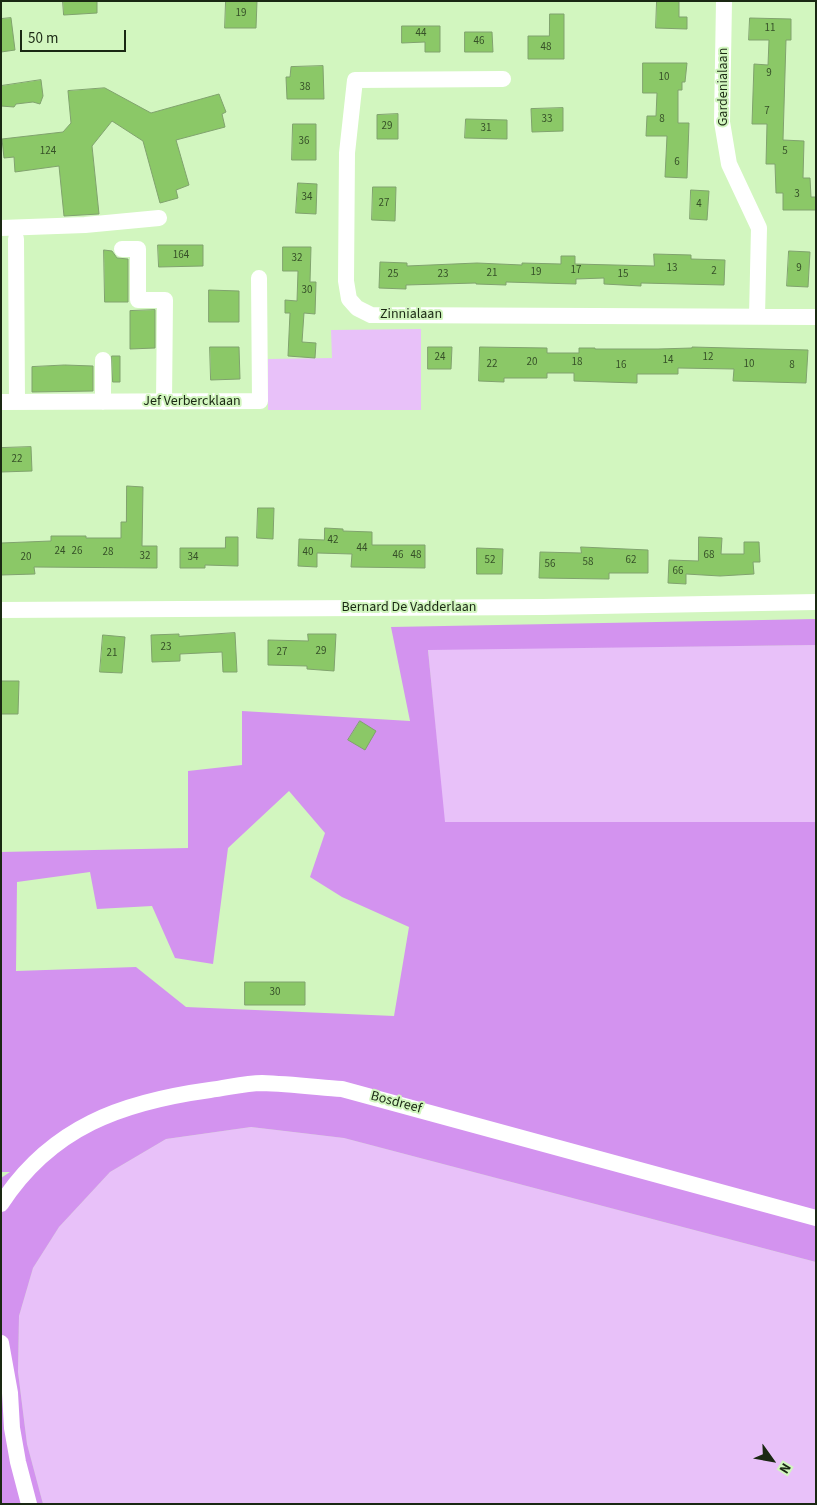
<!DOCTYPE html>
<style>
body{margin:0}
#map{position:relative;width:817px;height:1505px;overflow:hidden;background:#d2f6bf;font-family:"Source Sans 3",sans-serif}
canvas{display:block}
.frame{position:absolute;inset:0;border:2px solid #1a2813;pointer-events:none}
.north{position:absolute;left:747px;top:1435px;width:50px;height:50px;-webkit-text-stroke:4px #d2f6bf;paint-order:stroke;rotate:122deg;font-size:14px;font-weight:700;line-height:20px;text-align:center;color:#1a2813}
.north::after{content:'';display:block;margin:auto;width:18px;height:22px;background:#1a2813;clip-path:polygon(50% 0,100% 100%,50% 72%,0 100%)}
.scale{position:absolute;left:20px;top:30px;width:106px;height:22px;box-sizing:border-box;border:2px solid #1a2813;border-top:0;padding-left:6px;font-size:15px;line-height:18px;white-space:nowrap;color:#1a2813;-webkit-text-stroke:4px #d2f6bf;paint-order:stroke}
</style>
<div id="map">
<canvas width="817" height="1505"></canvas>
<div class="frame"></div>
<div class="north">N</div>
<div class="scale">50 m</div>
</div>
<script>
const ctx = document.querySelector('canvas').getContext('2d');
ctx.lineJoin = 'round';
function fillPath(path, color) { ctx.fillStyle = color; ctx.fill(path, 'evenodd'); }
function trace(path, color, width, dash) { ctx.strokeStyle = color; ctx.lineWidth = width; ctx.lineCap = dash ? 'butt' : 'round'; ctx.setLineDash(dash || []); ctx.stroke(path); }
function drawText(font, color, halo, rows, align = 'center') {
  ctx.font = font + ' "Source Sans 3",sans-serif'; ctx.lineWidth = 4; ctx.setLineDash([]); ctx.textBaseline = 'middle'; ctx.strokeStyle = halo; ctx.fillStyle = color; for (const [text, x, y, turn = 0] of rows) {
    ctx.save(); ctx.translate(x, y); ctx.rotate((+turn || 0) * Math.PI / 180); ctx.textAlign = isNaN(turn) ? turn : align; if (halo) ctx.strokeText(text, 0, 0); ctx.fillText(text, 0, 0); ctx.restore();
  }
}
fillPath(new Path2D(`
 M421,329V410H268V359L332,358L331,330Z
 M816,645V822H444L428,649Z
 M251,1127L344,1138L816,1262V1504H43L27,1444L18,1372L19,1316L33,1268L59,1227L110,1172L166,1139Z`), '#e8c1f9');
fillPath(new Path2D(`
 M816,619V645L428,650L445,822H816V1262L344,1138L251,1127L166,1139L110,1172L59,1227L33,1268L19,1316L18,1372L27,1444L43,1504H1V1178L10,1172H1V852L188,848V771L242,765V711L410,721L391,627ZM289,791L325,833L310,877L342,897L409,927L394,1016L186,1007L136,967L16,971L17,882L90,872L97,909L152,906L175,958L213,964L228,848Z`), '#d393ef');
const building = new Path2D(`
 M63,1H97V13L64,15Z
 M226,1H257L256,28H225Z
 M657,1H679V17H687V29L656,28Z
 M550,14H564V59H528V36H549Z
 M11,18L15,50L1,52V19Z
 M750,18L791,19V40H786L783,140L804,141L803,178H810L811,197H816V210H783V193H776L775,164H766L767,124H752L754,64L768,65L769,40H749Z
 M402,26H440V52H425V42L402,43Z
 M465,32H492L493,52H465Z
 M643,63H687L685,82H682V90H678V123H689L687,178L665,177L667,136H646L647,116H656L657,93H643Z
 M323,66L324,99H287L286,77H290L291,67Z
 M41,80L43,96L40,104L33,102L16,104L14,107L1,106V86Z
 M105,88L151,113L219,94L226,112L222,114L225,127L176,140L189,185L176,190L178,198L160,203L143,141L112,121L92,146L99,214L64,216L59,166L15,172L14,157L4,158L2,139L63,132L71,123L68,91Z
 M563,108V131L532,132L531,109Z
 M398,114V139H377V115Z
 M466,119L507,120V139L465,138Z
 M293,124H316V160H292Z
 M298,183L317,184L316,214L296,213Z
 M373,187H396L395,221L372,220Z
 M691,190L709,191L707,220L690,219Z
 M158,245H203V266L159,267Z
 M283,247H311L310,282H316L315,314L304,313L302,342L316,343L315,358L288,356L290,313H285V300L297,301L298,271H283Z
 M104,250L112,251L117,258L128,259V302H105Z
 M789,251L810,252L808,287L787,286Z
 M654,254L691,255V259L725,260L724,285L641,283V286L604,284V278L576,279V284L506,282V285L476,284V283L406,285V289L379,288L380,262L407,263V266L477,263L522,265V263L561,264V256H575V264L654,266Z
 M209,290L239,291V322H209Z
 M155,310V348L130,349V311Z
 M210,347H239L240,379L211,380Z
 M428,347H452L451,369H428Z
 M480,347L547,348V353H579V348H595V349H658L692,348V347L808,350L806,383L733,381L734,369L678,368V374H637V383L574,381V373H547V378H504V382L479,381Z
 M112,356H120V382H113Z
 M65,365L93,366V391L32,392V367Z
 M31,447L32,471L1,472V448Z
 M127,486L143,487L142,546H157V568L34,567L35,574L1,575V543L51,541V536H86V538H121V522H126Z
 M258,508H274L273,539L257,538Z
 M325,528L343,529V531L372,532V545H425V568L351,567L352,554L317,553V567L298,566L299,539L324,540Z
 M226,537H238V566L205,565V568H180V548H225Z
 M699,537L722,538L721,554H744V542H759L760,562H753L754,574L720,576L686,574V584L668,583L669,560L698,561Z
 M581,547L648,550V573H609V579L539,578L540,552L581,553Z
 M477,548L503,549L502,574H477Z
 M235,633L237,672H223L222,652L180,654V661L152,662L151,635L179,634V636Z
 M308,634H336L334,671L307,669V666L268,665V640L308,641Z
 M103,635L125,637L122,673L100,672Z
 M1,681H19L18,714H1Z
 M360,721L376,731L365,750L348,740Z
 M245,982H305V1005H245Z`);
fillPath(building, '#8bc867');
trace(building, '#80a26e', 1);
trace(new Path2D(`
 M724,1L722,122L729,164L759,228L757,316
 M503,79L355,80L347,153L346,281L349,299L357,308L371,315L816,317
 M1,228L85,225L159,218
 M16,239L17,402
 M122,249H138V300H165L164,402
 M103,360V402
 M1,402L260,401L259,278
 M1,610L543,607L816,602
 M1,1204C51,1127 122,1102 210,1090C227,1088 245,1083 262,1083C289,1084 316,1087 342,1089L816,1218
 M1,1343L10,1393L12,1428L18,1462L29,1504`), '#fff', 16);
drawText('11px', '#365028', null, [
 ["19",241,14],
 ["11",770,29],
 ["44",421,34],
 ["46",479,42],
 ["48",546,48],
 ["9",769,74],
 ["10",664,78],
 ["38",305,88],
 ["7",767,112],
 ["33",547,120],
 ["8",662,120],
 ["29",387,127],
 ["31",486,129],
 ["36",304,142],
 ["124",48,152],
 ["5",785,152],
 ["6",677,163],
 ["3",797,195],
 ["34",307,198],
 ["27",384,204],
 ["4",699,205],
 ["164",181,256],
 ["32",297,259],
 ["13",672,269],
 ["9",799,269],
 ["17",576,271],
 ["2",714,272],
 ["19",536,273],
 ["21",492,274],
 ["25",393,275],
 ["23",443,275],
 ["15",623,275],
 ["30",307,291],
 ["24",440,358],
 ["12",708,358],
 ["14",668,361],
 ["20",532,363],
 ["18",577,363],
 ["22",492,365],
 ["10",749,365],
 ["16",621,366],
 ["8",792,366],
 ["22",17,460],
 ["42",333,541],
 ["44",362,549],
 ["24",60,552],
 ["26",77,552],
 ["28",108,553],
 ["40",308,553],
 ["46",398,556],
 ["48",416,556],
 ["68",709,556],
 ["32",145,557],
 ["20",26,558],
 ["34",193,558],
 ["52",490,561],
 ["62",631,561],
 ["58",588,563],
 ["56",550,565],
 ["66",678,572],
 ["23",166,648],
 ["29",321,652],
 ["27",282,653],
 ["21",112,654],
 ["30",275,993]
]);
drawText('14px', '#1a2813', '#d2f6bf', [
 ["Gardenialaan",724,87,-90],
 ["Zinnialaan",411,315],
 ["Jef Verbercklaan",192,402],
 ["Bernard De Vadderlaan",409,608],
 ["Bosdreef",396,1103,15]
]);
</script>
